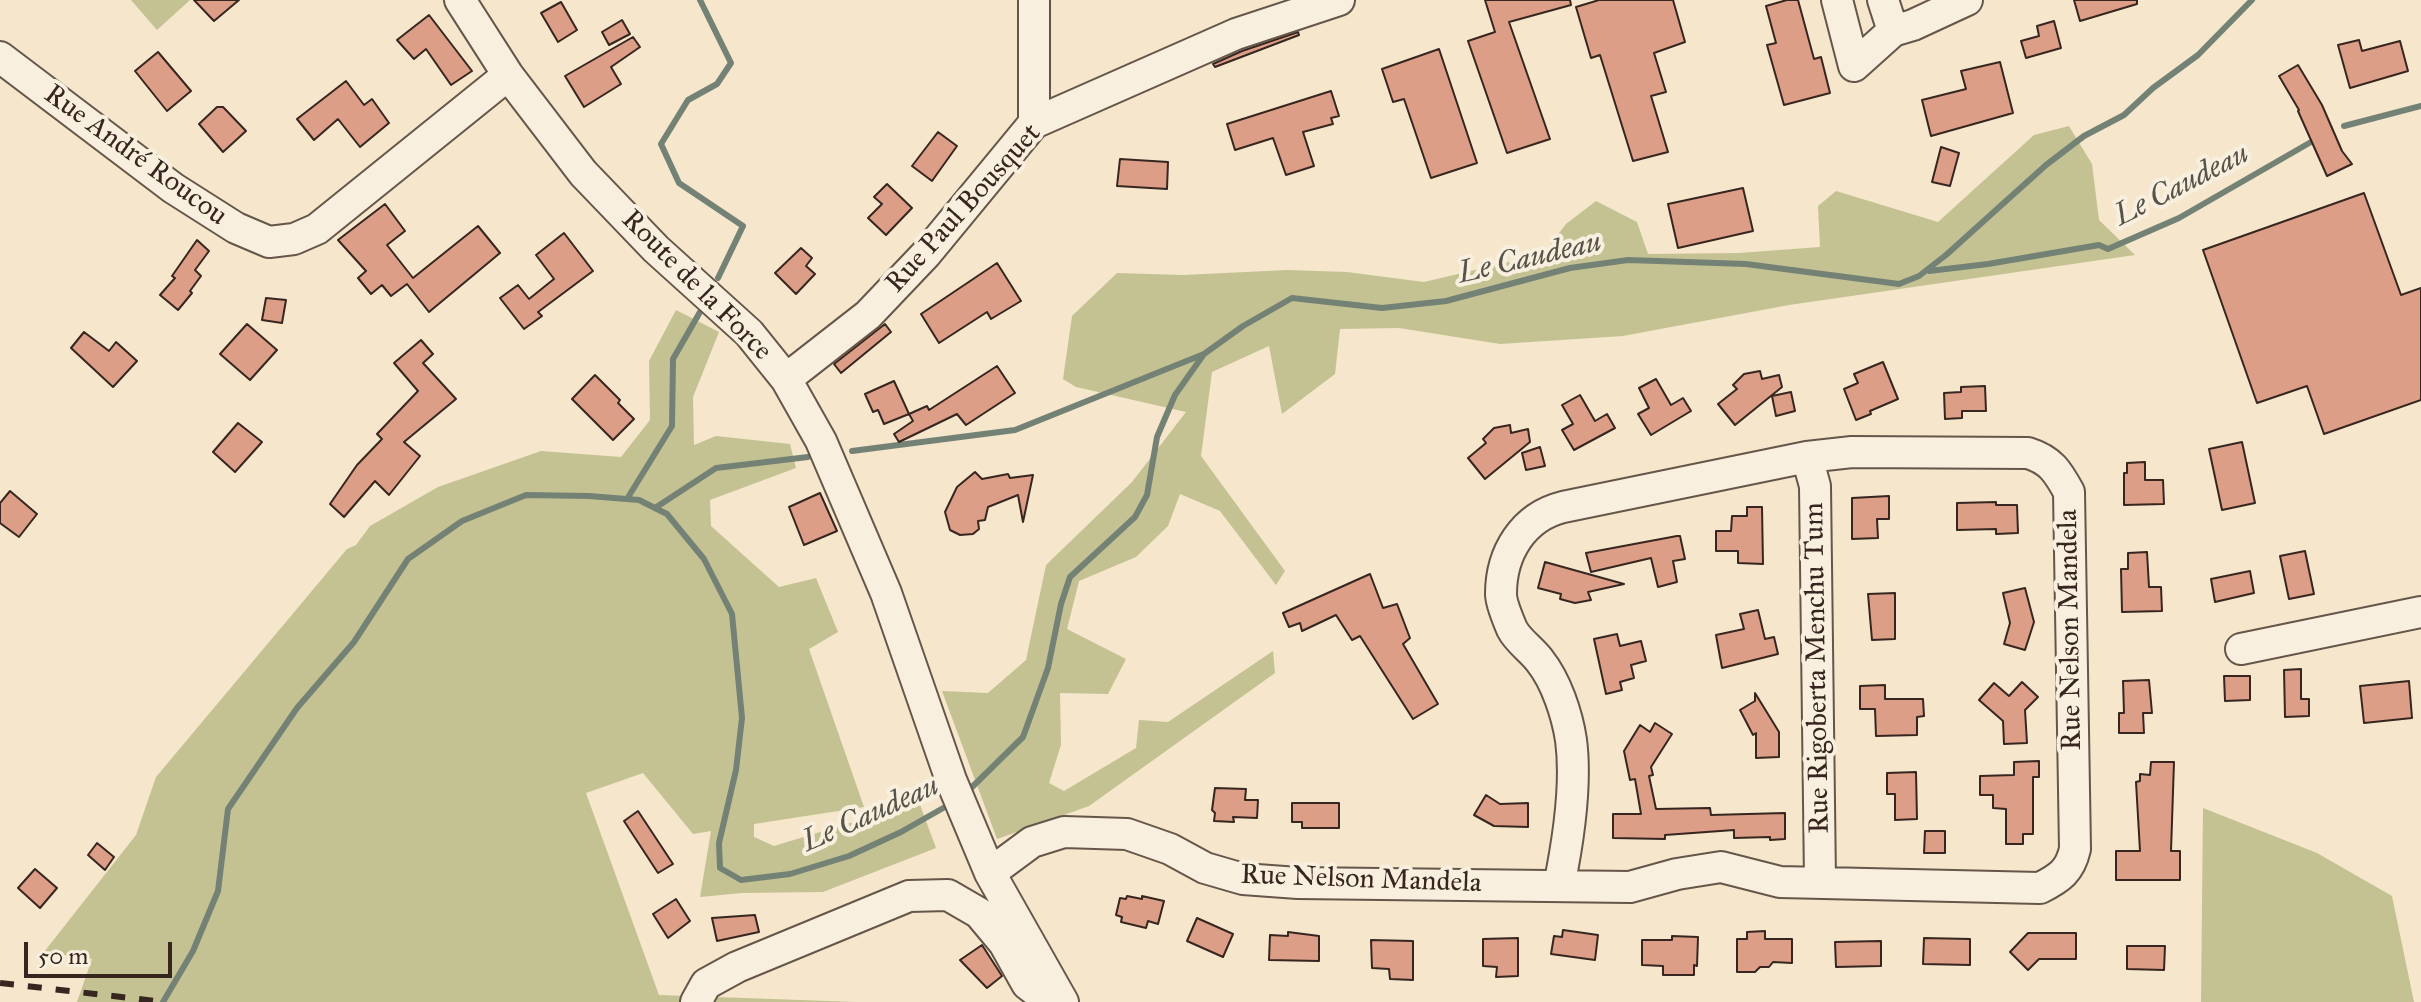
<!DOCTYPE html>
<meta charset="utf-8">
<style>
body{margin:0}
#map{position:relative;width:2421px;height:1002px;overflow:hidden;background:#f5e6cc;font-family:"IM FELL Great Primer",serif}
canvas{display:block}
.scale{position:absolute;left:24px;top:942px;width:148px;height:36px;box-sizing:border-box;border:4px solid #37261f;border-top:0;padding-left:10px;font-size:24px;line-height:28px;white-space:nowrap;color:#37261f;-webkit-text-stroke:6px #f8efde;paint-order:stroke}
</style>
<div id="map">
<canvas width="2421" height="1002"></canvas>
<div class="scale">50 m</div>
</div>
<script>
const ctx = document.querySelector('canvas').getContext('2d');
ctx.lineJoin = 'round';
function fillPath(path, color) { ctx.fillStyle = color; ctx.fill(path, 'evenodd'); }
function trace(path, color, width, dash) { ctx.strokeStyle = color; ctx.lineWidth = width; ctx.lineCap = dash ? 'butt' : 'round'; ctx.setLineDash(dash || []); ctx.stroke(path); }
function drawText(font, color, halo, rows, align = 'center') {
  ctx.font = font + ' "IM FELL Great Primer",serif'; ctx.lineWidth = 8; ctx.setLineDash([]); ctx.textBaseline = 'middle'; ctx.strokeStyle = halo; ctx.fillStyle = color; for (const [text, x, y, turn = 0] of rows) {
    ctx.save(); ctx.translate(x, y); ctx.rotate((+turn || 0) * Math.PI / 180); ctx.textAlign = isNaN(turn) ? turn : align; if (halo) ctx.strokeText(text, 0, 0); ctx.fillText(text, 0, 0); ctx.restore();
  }
}
fillPath(new Path2D(`
 M131,0H190L157,30Z
 M2069,126L2092,164L2099,220L2135,255L1789,305L1623,336L1500,344L1399,328L1340,329L1335,374L1282,414L1269,346L1212,372L1201,456L1285,571L1276,585L1220,511L1180,494L1168,526L1136,557L1079,581L1067,629L1126,659L1108,694L1060,693L1061,745L1049,783L1064,791L1136,748L1139,720L1168,722L1273,651L1275,673L1089,806L997,839L942,691L988,693L1026,660L1046,565L1132,482L1186,412L1076,387L1063,379L1072,316L1117,273L1183,275L1287,270L1347,272L1424,282L1543,254L1566,224L1596,201L1637,222L1648,254L1739,253L1820,247L1818,206L1836,191L1938,222L2034,135Z
 M676,310L719,332L693,397L694,445L716,436L790,444L796,468L710,500L711,526L779,587L816,578L838,632L809,649L864,807L754,824V837L774,846L919,802L936,848L823,892L742,893L700,897L711,831L693,834L643,773L586,793L659,995L857,1002H77L92,959L44,952L136,835L156,777L347,549L356,545L370,526L438,487L541,451L621,457L650,420L649,361Z
 M2203,808L2317,853L2392,896L2414,1002H2201Z`), '#c4c292');
trace(new Path2D(`
 M700,0L731,63L717,84L688,100L661,144L679,183L743,226L718,278
 M2344,126L2421,106
 M1929,271L1988,264L2099,245L2108,249L2179,218L2311,142
 M852,451L1015,430L1204,354
 M627,499L672,426L673,359L700,312
 M655,508L716,468L808,457
 M967,792L1023,737L1048,668L1061,604L1070,577L1135,517L1147,495L1157,437L1175,395L1204,354L1243,326L1292,298L1382,308L1446,301L1570,268L1628,260L1746,264L1899,284L1919,276L1946,255L2046,165L2084,136L2124,115L2153,88L2198,55L2252,0
 M163,1002L193,951L218,891L228,809L297,708L354,642L408,559L462,521L526,495L589,496L639,500L667,514L704,559L732,614L742,718L736,770L719,843L720,868L741,880L790,874L849,856L901,832L952,803`), '#748276', 6);
const building = new Path2D(`
 M194,0H239L214,21Z
 M1485,0H1570L1571,5L1509,22L1550,139L1507,153L1468,41L1495,32Z
 M1599,0H1673L1685,42L1654,53L1666,92L1651,96L1668,152L1633,161L1600,55L1591,58L1576,7Z
 M1787,0H1798L1814,59L1821,57L1830,93L1784,105L1767,45L1776,43L1766,6Z
 M2074,0H2137V4L2080,21Z
 M561,2L577,30L558,42L541,13Z
 M429,15L472,71L451,85L426,49L414,59L397,40Z
 M622,20L630,34L609,45L602,32Z
 M2054,21L2061,48L2026,58L2021,41L2039,36L2037,26Z
 M1298,32L1299,35L1215,67L1213,64L1242,51Z
 M633,37L640,47L611,67L621,84L584,107L565,76Z
 M2359,40L2362,51L2400,41L2408,71L2350,88L2338,45Z
 M1439,49L1477,163L1431,178L1404,99L1393,102L1382,69Z
 M158,52L191,91L167,111L135,71Z
 M2000,62L2013,113L1931,136L1922,100L1966,89L1961,71Z
 M2298,65L2322,105L2342,151L2352,164L2327,176L2298,111L2299,110L2279,76Z
 M346,81L364,105L372,99L389,123L360,147L338,119L314,140L297,119Z
 M1331,91L1339,116L1331,118L1333,124L1303,132L1314,166L1286,175L1273,138L1235,150L1227,124Z
 M217,107H223L246,131L223,152L199,124Z
 M938,132L957,146L932,181L912,166Z
 M1941,147L1959,153L1950,186L1932,182Z
 M1120,159L1168,162L1167,189L1117,186Z
 M887,184L912,208L886,235L868,218L882,204L874,197Z
 M1743,188L1753,231L1678,248L1668,204Z
 M2364,193L2401,295L2421,288V400L2324,434L2307,386L2257,403L2203,250Z
 M385,204L405,231L387,245L413,278L478,226L500,253L429,312L407,284L391,296L382,285L371,294L358,278L366,271L338,240Z
 M564,233L593,271L538,312L542,316L524,329L500,298L518,285L529,299L554,279L536,255Z
 M197,240L209,251L195,270L201,276L190,291L192,293L178,310L160,295L175,278L172,276Z
 M801,248L812,258L806,266L815,274L796,294L775,273Z
 M997,263L1021,301L991,319L987,312L939,343L921,314Z
 M266,298L286,300L282,323L262,320Z
 M247,324L277,350L250,380L220,354Z
 M885,324L891,332L841,373L834,364Z
 M84,332L109,351L116,342L137,361L113,387L71,348Z
 M421,340L433,354L423,363L456,399L404,442L420,456L389,495L375,481L344,517L330,504L357,465L382,439L377,434L418,391L394,363Z
 M1883,362L1898,399L1870,411L1871,414L1856,420L1844,389L1858,383L1854,374Z
 M997,366L1015,393L966,425L957,414L899,442L894,434L913,421L909,414L927,406L929,410Z
 M1760,371L1762,379L1779,375L1782,387L1735,425L1718,404L1737,389L1733,385L1744,374Z
 M595,375L620,400L618,403L634,419L613,440L572,399Z
 M1656,379L1671,405L1683,398L1691,411L1651,435L1638,414L1649,408L1639,388Z
 M894,381L909,414L884,424L878,410L873,412L865,394Z
 M1985,386L1986,411H1962V418L1945,419L1944,393L1961,392V387Z
 M1791,392L1795,411L1776,416L1772,396Z
 M1580,395L1595,421L1607,414L1615,428L1574,450L1562,430L1573,424L1562,405Z
 M238,423L262,442L235,472L213,452Z
 M1510,425L1511,433L1528,429L1530,442L1485,479L1468,458L1486,443L1483,439L1494,428Z
 M2242,442L2255,503L2222,510L2209,449Z
 M1540,447L1545,466L1526,470L1522,453Z
 M2145,462V480H2163L2164,504L2124,505V473H2127V463Z
 M975,472L982,479L1008,474L1010,478L1033,475L1023,522L1018,495L988,507L985,520L978,521L979,529L973,534L960,535L950,530L945,512L957,487Z
 M10,491L37,514L19,537L0,523V503Z
 M820,493L837,531L804,545L789,507Z
 M1889,496V519H1877L1878,538L1852,539V498Z
 M1996,502V505H2017L2018,533L1996,534V529L1957,530V503Z
 M1747,507H1762L1763,564L1738,563V551H1716V531H1731L1732,516H1747Z
 M1677,536H1680L1685,559L1673,561L1677,582L1658,587L1651,558L1591,572L1586,553Z
 M2305,551L2314,594L2289,599L2280,556Z
 M2147,552L2149,587H2161L2162,611L2122,612L2121,569H2128V553Z
 M1545,562L1624,584L1588,592L1591,600L1575,603L1560,599L1561,594L1538,588Z
 M2250,571L2254,593L2215,602L2211,579Z
 M1370,574L1383,608L1397,604L1410,638L1403,644L1438,704L1413,719L1360,636L1352,640L1336,615L1302,631L1300,623L1289,627L1283,613Z
 M2025,588L2034,622L2025,650L2004,644L2010,623L2003,593Z
 M1895,593V639L1872,640L1868,594Z
 M1758,610L1765,639L1774,637L1778,654L1722,668L1716,635L1744,629L1740,614Z
 M1617,634L1620,646L1641,641L1646,661L1631,665L1634,678L1620,682L1622,690L1606,694L1594,639Z
 M2301,669V699H2309V716L2285,717L2284,670Z
 M2224,676H2250V700L2225,701Z
 M2149,680L2152,713H2143L2144,733H2119V713H2124L2123,681Z
 M2409,681L2412,718L2364,723L2360,686Z
 M2022,682L2038,697L2025,710L2027,743L2004,744L2003,721L1979,700L1994,683L2009,696Z
 M1885,685V699H1923L1924,716L1917,717V735L1876,736L1875,709H1860V686Z
 M1755,693L1779,732V757L1756,758V733L1753,735L1740,710L1755,701Z
 M1655,723L1672,734L1651,767L1653,775L1649,776L1656,809L1710,808L1711,815L1785,813V839L1770,840V837L1734,838V830L1665,835V839L1613,838V814H1641L1635,779L1630,780L1624,751L1640,725L1650,732Z
 M2039,761V777H2033V834H2023V844H2006V809L1993,808V795H1980V776L2014,775V762Z
 M2151,762H2174L2171,851H2180V880H2116V851H2140L2136,782L2140,781V774L2150,775Z
 M1916,772L1917,819L1895,820V794H1887V773Z
 M1215,788L1246,789L1245,800H1258L1257,818L1233,817L1234,822L1214,821L1215,813L1212,810Z
 M1486,795L1500,804L1528,803V827L1494,826L1474,815Z
 M1292,803H1339V828H1302V822H1292Z
 M638,811L673,864L658,873L624,821Z
 M1925,831H1945V853H1924Z
 M97,843L114,857L105,870L88,855Z
 M35,869L57,888L40,908L18,888Z
 M1127,896L1142,899V896L1164,901L1158,924L1148,921L1146,928L1121,922L1122,917L1116,915L1120,898L1126,899Z
 M676,899L690,921L668,938L653,914Z
 M755,915L759,932L717,941L712,918Z
 M1197,918L1233,934L1223,957L1187,941Z
 M1563,930L1598,935L1595,960L1551,954L1554,936L1562,937Z
 M1765,931V939H1792V963L1773,962L1769,967H1760L1755,972H1737V939H1747V932Z
 M1288,932L1319,936V961L1269,960L1270,935L1288,936Z
 M2028,933H2076V959H2039L2028,970L2010,952Z
 M1672,936L1698,937L1697,966L1694,965V975H1663V966L1642,965V940H1672Z
 M1518,938V976L1496,977L1497,967L1483,966V939Z
 M1924,938L1970,939V965L1923,964Z
 M1371,940L1413,941V980L1390,979L1389,969L1372,968Z
 M1881,941V966L1836,967L1835,942Z
 M982,945L1002,976L987,988L960,960Z
 M2127,946H2165L2164,970L2127,969Z`);
fillPath(building, '#dd9e88');
trace(building, '#37261f', 2);
const minor = new Path2D(`
 M460,0L508,75L583,173L656,249L749,333L786,379L821,441L886,593L951,780L990,873L1063,1002
 M1034,0V123
 M1837,0L1854,66L1893,31L1913,25L1967,0
 M1883,0L1893,31
 M0,57L173,188L236,228L269,242L294,239L317,229L508,75
 M786,379L868,315L926,254L1034,123L1236,34L1339,0
 M1807,457L1815,486L1820,881
 M2241,649L2421,612
 M990,873L1032,842L1064,832L1127,834L1170,849L1205,868L1243,879L1298,883L1630,887L1677,874L1721,867L1780,882L2040,888C2060,878 2070,871 2075,849L2069,492C2058,472 2051,460 2028,453L1852,452L1807,457L1563,507C1523,517 1501,553 1501,594C1501,604 1508,619 1512,629C1518,641 1532,650 1540,661C1556,681 1567,714 1571,740C1577,785 1568,842 1559,886
 M696,1002L706,984L737,967L909,896L948,895L979,913L1004,943L1027,984L1044,997H1047`);
trace(minor, '#66564a', 34);
trace(minor, '#f8efde', 30);
trace(new Path2D(`
 M0,983L165,1002`), '#37261f', 6, [14, 14]);
drawText('28px', '#37261f', '#f8efde', [
 ["Rue André Roucou",135,156,36],
 ["Rue Paul Bousquet",964,209,-48],
 ["Route de la Force",696,286,45],
 ["Rue Nelson Mandela",2071,630,-91],
 ["Rue Rigoberta Menchu Tum",1818,668,-91],
 ["Rue Nelson Mandela",1361,880,2]
]);
drawText('italic 30px', '#56544a', '#f8efde', [
 ["Le Caudeau",2182,186,-27],
 ["Le Caudeau",1530,259,-13],
 ["Le Caudeau",871,815,-24]
]);
</script>
